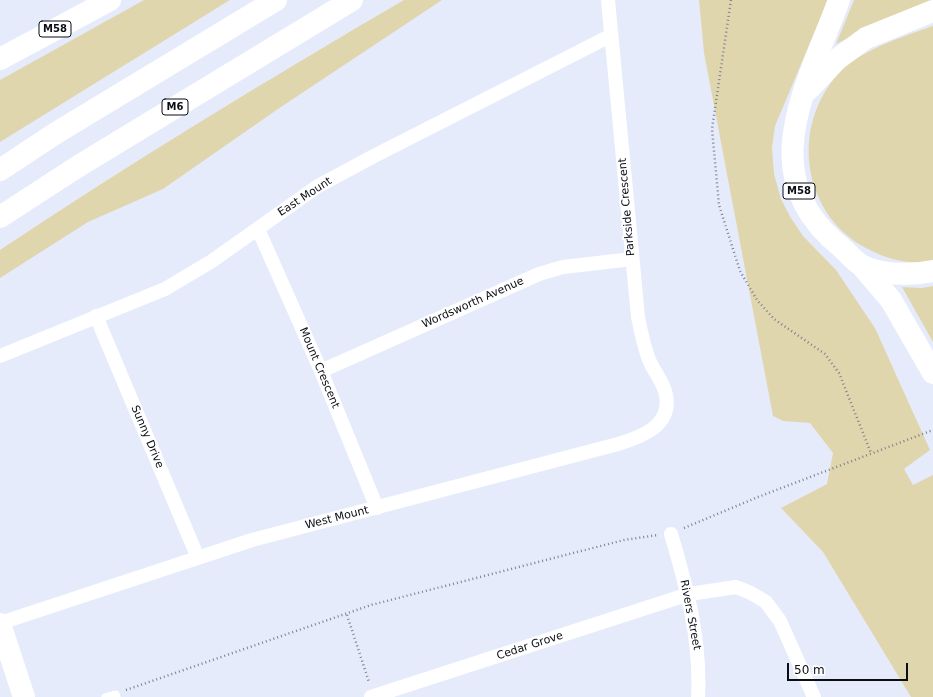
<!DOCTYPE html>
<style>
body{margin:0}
#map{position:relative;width:933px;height:697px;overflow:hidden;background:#e6ebfb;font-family:"DejaVu Sans",sans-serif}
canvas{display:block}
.scale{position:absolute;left:787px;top:663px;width:121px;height:18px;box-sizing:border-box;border:2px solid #0b0d15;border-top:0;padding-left:5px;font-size:12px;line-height:14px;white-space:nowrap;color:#0b0d15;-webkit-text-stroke:3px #fff;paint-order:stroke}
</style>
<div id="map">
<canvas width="933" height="697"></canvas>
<div class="scale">50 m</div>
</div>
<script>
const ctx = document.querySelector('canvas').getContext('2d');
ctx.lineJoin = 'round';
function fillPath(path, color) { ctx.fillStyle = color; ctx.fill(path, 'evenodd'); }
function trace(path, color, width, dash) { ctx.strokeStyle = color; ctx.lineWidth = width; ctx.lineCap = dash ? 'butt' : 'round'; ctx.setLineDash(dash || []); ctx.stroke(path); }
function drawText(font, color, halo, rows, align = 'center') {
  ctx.font = font + ' "DejaVu Sans",sans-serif'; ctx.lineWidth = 4; ctx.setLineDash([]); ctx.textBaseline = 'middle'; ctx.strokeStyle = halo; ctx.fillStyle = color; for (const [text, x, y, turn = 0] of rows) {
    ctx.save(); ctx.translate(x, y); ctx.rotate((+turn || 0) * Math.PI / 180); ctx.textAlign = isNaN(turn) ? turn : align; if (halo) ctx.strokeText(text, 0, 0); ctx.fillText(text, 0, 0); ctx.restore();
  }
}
fillPath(new Path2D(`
 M144,0H230L0,142V80Z
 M404,0H442L278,109L163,189L88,222L0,278V250C132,162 267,80 404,0Z
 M699,0H828L775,126L772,148L774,174L781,199L791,218L803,236L836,270L875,328L930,450L904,469L913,485L933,475V697H911L823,552L781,508L827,484L833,453L810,423L783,421L773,416L704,53Z
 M854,0H933V1L868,28L836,44Z
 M933,26V260C913,265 893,261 874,252C801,220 787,124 843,69C862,50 907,35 933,26Z
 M933,286V342L902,287L922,288Z`), '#e0d6ae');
trace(new Path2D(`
 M731,0L712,129L719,205L740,271L757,300L774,319L825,354L839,373L871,453
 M684,528L758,497L933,430
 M347,615L369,682
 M126,690L371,605L624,540L658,535`), '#7d818d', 2.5, [1, 3]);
trace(new Path2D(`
 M105,697L116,694L117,697`), '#fff', 7);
trace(new Path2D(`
 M258,229L321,371L377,508
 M96,316L198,558
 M0,356L165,289L212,261L318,186L374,156L610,36
 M321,371L539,274L563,267L632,259
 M671,534C687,588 701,640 698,697
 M0,623L252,540L618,444C641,437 672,426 666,395C664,383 655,373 650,362C644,348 641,332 638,317L608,0
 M371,697L689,594L736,587L751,593L766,602L780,621L814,697`), '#fff', 14);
trace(new Path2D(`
 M0,624L24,697`), '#fff', 22);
trace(new Path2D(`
 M839,0C808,85 751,175 841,247C848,253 854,261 861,265C879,276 914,275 933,271
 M0,59L110,0
 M809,89L836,60L866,38L933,11
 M0,170L56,133L276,0
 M0,217L77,167L352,0
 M862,266L891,300L933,373`), '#fff', 22);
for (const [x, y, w] of [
 [55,29,32],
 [175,107,26],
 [799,191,32]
]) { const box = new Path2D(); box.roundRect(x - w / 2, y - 8, w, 16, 3); ctx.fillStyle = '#fff'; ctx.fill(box); trace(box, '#0b0d15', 1); }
drawText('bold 10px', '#0b0d15', null, [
 ["M58",55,29],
 ["M6",175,107],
 ["M58",799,191]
]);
drawText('11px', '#0b0d15', '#fff', [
 ["East Mount",305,197,-33],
 ["Parkside Crescent",627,207,-95],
 ["Wordsworth Avenue",473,303,-24],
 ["Mount Crescent",319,368,67],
 ["Sunny Drive",147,437,67],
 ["West Mount",337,518,-14],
 ["Rivers Street",690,615,79],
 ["Cedar Grove",530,646,-18]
]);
</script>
